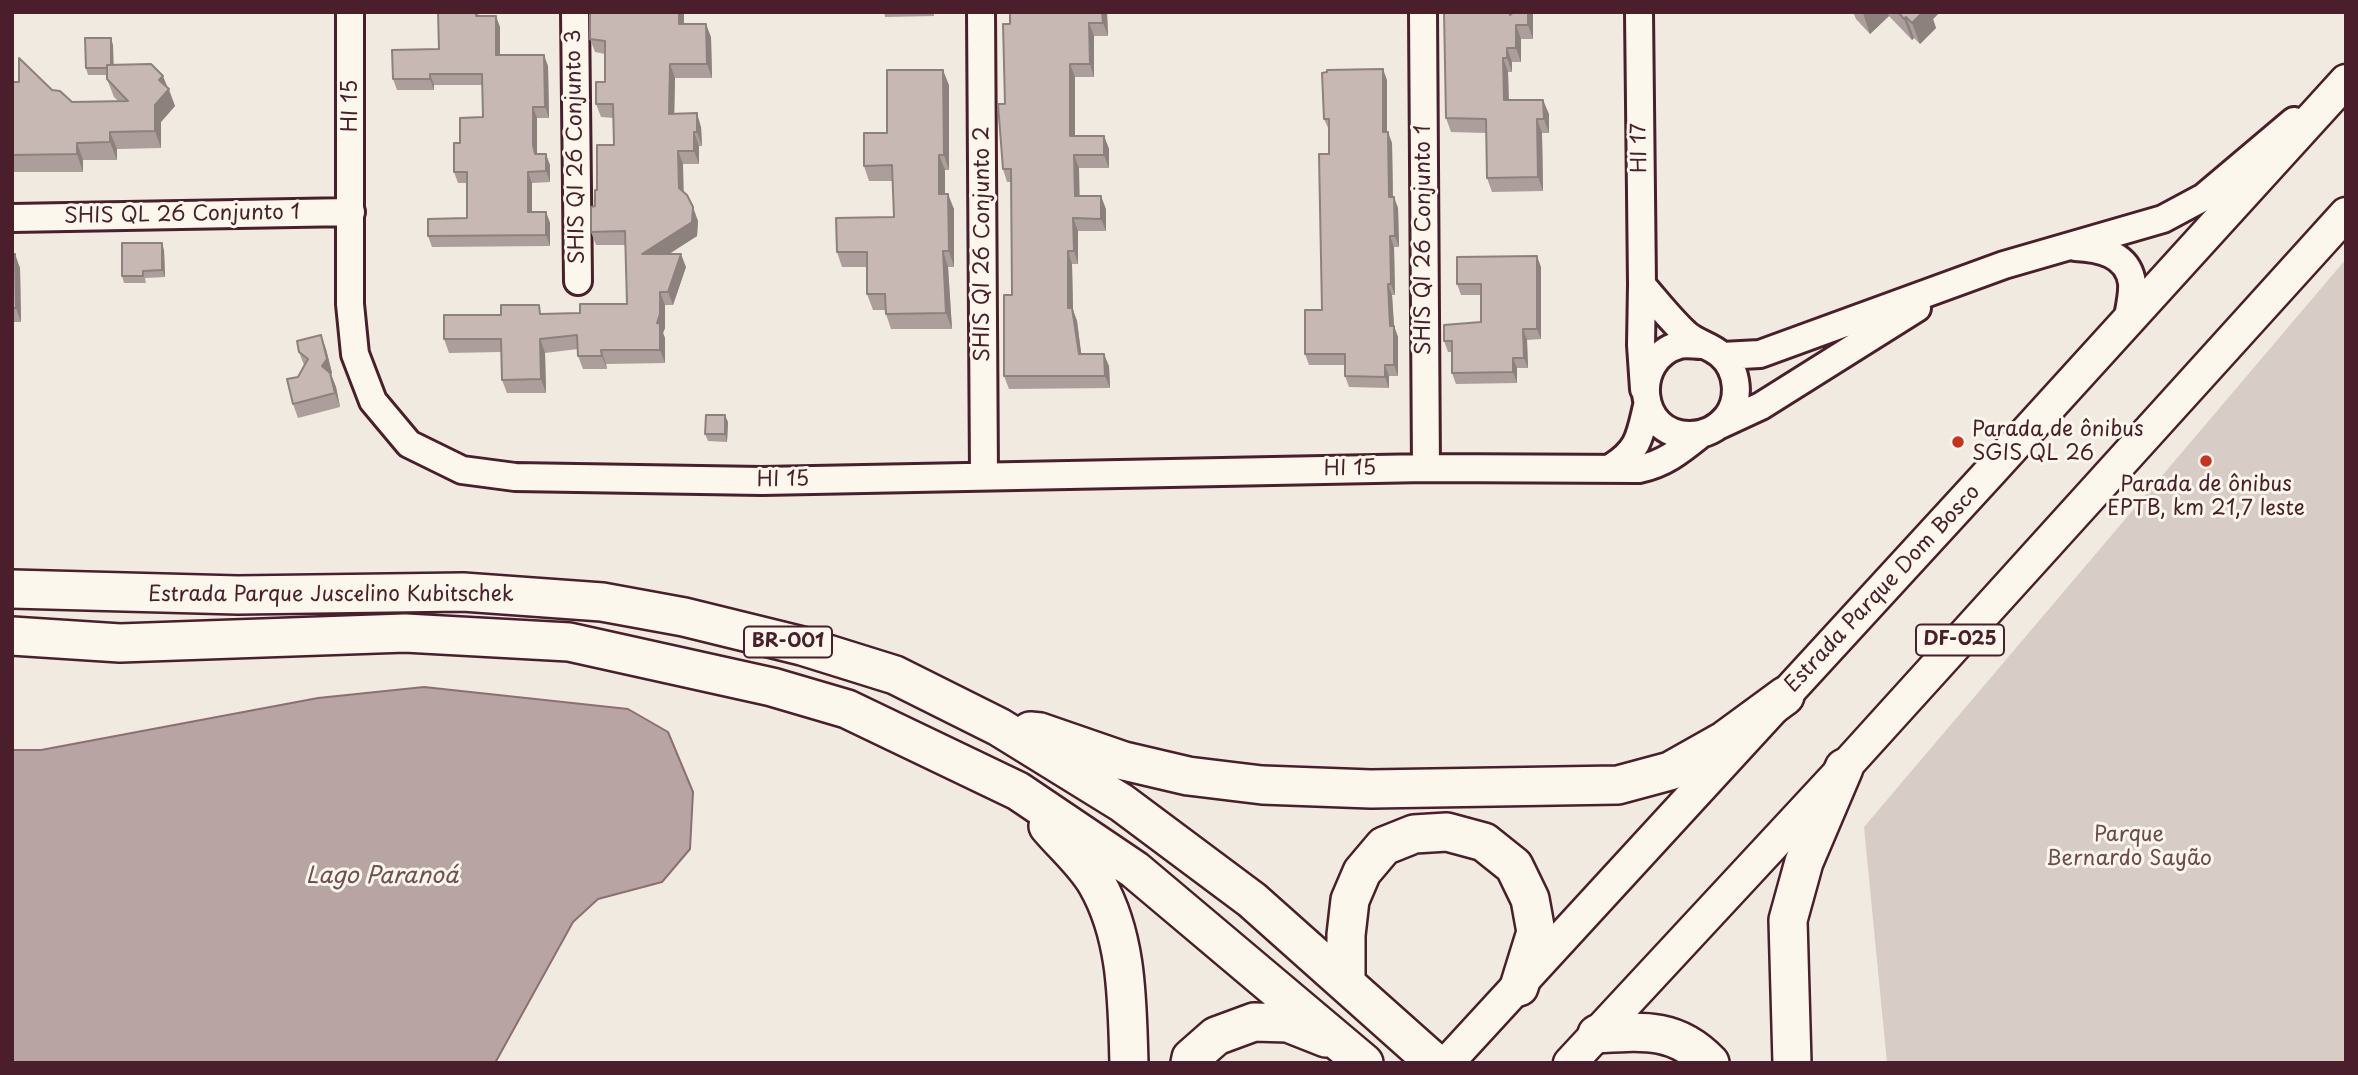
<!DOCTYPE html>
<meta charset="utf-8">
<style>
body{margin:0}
#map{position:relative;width:2358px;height:1075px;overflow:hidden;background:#f0eae0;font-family:"Playpen Sans",sans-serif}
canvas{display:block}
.frame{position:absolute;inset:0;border:14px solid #4a1f2b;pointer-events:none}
</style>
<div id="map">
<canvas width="2358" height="1075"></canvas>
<div class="frame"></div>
</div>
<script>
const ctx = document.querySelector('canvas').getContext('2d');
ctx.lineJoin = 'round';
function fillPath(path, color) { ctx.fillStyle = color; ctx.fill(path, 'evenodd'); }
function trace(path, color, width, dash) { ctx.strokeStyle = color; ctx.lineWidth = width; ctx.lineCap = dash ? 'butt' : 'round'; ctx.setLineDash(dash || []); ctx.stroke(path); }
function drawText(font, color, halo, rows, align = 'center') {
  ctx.font = font + ' "Playpen Sans",sans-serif'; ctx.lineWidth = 6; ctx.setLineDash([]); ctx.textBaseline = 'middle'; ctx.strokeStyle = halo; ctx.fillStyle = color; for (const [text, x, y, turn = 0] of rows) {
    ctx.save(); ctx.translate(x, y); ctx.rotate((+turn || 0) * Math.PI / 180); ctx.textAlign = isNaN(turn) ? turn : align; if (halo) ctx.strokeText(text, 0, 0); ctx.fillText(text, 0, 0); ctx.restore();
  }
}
fillPath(new Path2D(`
 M2346,259V1063H1887L1864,827Z`), '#d8ccc6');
const water = new Path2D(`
 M424,687L628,709L668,732L693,792L690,849L662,882L598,899L573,922L495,1063H12V750H41L318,698Z`);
fillPath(water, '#b8a4a2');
trace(water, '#8c6f72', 2);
const minor = new Path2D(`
 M350,12V304L355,354L373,401L409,444L462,470L515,477L762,481L1426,468L1639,469C1664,464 1680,451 1700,435
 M575,12L578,281
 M981,12L984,475
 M1423,12L1426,468
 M1639,12L1642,285L1641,345L1644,389
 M12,218L351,212
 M2075,247C2098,248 2128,253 2132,283C2133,295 2129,310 2127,323
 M1642,285C1656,301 1669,318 1685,333C1695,343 1710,345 1721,355C1738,370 1741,399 1727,417C1718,428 1705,435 1690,435C1637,436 1630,359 1679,345C1686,343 1694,345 1701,345
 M1722,356L1760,354L2004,265L2163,219L2204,197L2294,121
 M1720,425L1761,406L1917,308
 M1612,467C1639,450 1640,436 1647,406`);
const major = new Path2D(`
 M1447,1063L1991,471L2346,81
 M1570,1063L1844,768L2346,214`);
const highway = new Path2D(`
 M12,589L238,595L463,592L602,602L684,617L802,646L895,675L999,727L1122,803L1252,900L1435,1063
 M12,636L120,643L405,633L569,642L772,687L847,709L1018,791L1135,870L1364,1063
 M1030,731L1040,732L1124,761L1188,776L1262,785L1371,789L1618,785L1670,771L1725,740L1785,696
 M1048,826C1064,845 1085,863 1097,884C1128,938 1127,1003 1129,1063
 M1346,981V935L1350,900L1362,872L1384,846L1414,834L1447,832L1484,842L1514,866L1530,899L1536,932L1519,987
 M1597,1034C1642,1031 1676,1027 1710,1063
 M1190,1063L1191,1058L1216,1036L1254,1022L1288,1023L1326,1038
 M1792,1063L1788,920L1804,862L1844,768`);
trace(minor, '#4a1f2b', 32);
trace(major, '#4a1f2b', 37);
trace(highway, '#4a1f2b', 42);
trace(minor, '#fbf7ec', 26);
trace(major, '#fbf7ec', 32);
trace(highway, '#fbf7ec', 37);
fillPath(new Path2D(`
 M438,12H478L479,16L500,27V55L548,66L549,118H537V154L550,165V182L532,183V212H546L550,223V246L432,247L428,236L467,218V183H458L454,172L460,143L483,117V85H434V90H397L393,79L439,49Z
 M684,12V24L711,37L712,78H675L674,113L701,127L702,146H699V164H683V192L698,221L697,236L669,254L686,267L673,305H665V328L663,333L665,338V363L606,364L607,369H583L578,356V349L545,353L546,393H507L502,380L501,352L449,353L444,339L543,314L580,313L627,304L625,245H596L591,232L597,190L614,145V118L601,117L596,104L605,82V54L595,52L590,39Z
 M884,12H957L934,13V16L885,17Z
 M1010,12H1107L1108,36H1094V77H1075V136H1104L1109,149V168H1079V196L1106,209V231H1078V264H1072L1073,310L1077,321L1081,354L1109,366L1110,388L1009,389L1004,376L1012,295L1011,182H1007L1003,169L1005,104L1010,24Z
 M1853,12H1940L1933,19L1936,28L1920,44L1914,38L1912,40L1889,16L1870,34L1856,19Z
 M1513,13L1533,14V39H1521V62H1512V72H1508L1509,100L1549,114V133H1542L1543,191L1492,192L1487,178L1486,133L1451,132L1446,118Z
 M113,45V65L169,89L175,106L161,122V148L117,149V160H83V172H12V82L52,90L72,102L118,101L114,97L107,79V75H88L86,68Z
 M1387,80V132L1392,143L1393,197L1398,208L1399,247H1394L1395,295H1392L1394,326L1398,337V376H1389V388L1349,387L1345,376V365H1309L1305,354L1322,310L1329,154V130L1324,119Z
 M949,85V170H945V194L954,209V267H948L952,329H891L886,314V310H873L867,294V267H842L837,252L894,217L893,181H869L864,166L887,133Z
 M164,250L165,277L145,278L146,283H124L122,276Z
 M12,254L20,268L21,322H12Z
 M1541,267V339L1527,340L1528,368H1517V383L1456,384L1452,373V352H1448L1444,341L1481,322V295H1461L1457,284Z
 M326,349L332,373L331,375L336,387L340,407L298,418L293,404L298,377L304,365L299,352Z
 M728,422L727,442L708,441L705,434Z`), '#ac9e9a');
fillPath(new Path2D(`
 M679,12H684V38L679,24Z
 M1102,12H1107L1108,36L1103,23Z
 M1528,12H1532L1533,14V39L1528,25Z
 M1864,12H1887L1889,16L1870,34L1863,13Z
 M1923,12H1940L1933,19L1936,28L1920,44L1912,23Z
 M496,16L500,27V66L496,55Z
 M1906,17L1914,38L1912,40L1904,19Z
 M1089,23L1094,36V77L1090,64Z
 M706,24L711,37L712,78L707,64Z
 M1516,25L1521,39V62L1516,48Z
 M111,38L113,45L114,75L111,68Z
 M1507,48L1512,62V72L1507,58Z
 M544,55L548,66L549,118L545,107Z
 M1503,58L1508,72L1509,114L1504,100Z
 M670,64L675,78L674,127L669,114Z
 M1070,64L1075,77V149L1070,136Z
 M1383,69L1387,80V143L1383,132Z
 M943,70L949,85V170L944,155Z
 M430,74L434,85V90L430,79Z
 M163,76L175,106L161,122V148L155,131V105L159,80Z
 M1543,100L1549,114V133L1544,119Z
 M533,107L537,118V155L535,154L533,145Z
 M697,113L701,127L702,146L697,132Z
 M1537,119L1542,133L1543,191L1538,177Z
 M110,132L117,149V160L110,142Z
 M694,132L699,146V164L694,151Z
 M1388,132L1392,143L1393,209L1389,197Z
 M1104,136L1109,149V168L1104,155Z
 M77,143L83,160V172L77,154Z
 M678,151L683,164L684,202L679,188Z
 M546,154L550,165V182L546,171Z
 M939,155L945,170V209L939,194Z
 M1074,155L1079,168L1080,209L1075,196Z
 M528,172L532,183V223L528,212Z
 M948,194L954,209V267L949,251Z
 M1101,196L1106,209V231L1101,219Z
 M1394,197L1398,208L1399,247L1395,236Z
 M693,207L698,221L697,236L647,268L642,254Z
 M546,212L550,223V246L546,235Z
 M1073,218L1078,231V264L1074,251Z
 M1390,236L1394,247L1395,295L1391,284Z
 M162,243L164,250L165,277L162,270Z
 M943,251L948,267L952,329L946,313Z
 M1068,251L1072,264L1073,310L1077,321L1083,367L1079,354L1068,308Z
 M15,254L20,268L21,322L16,308Z
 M681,254L686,267L673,305L668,292Z
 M1537,256L1541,267V339L1537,329Z
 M1388,284L1392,295L1394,326L1398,337V376L1394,365L1390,326Z
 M660,292L665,305V328L663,333L665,338V363L660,350L657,323Z
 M1523,329L1527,340L1528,368L1524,358Z
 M321,335L326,349L332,373L331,374L336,387L340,407L335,393L322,366Z
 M540,339L545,353L546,393L541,379Z
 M601,350L606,364L607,369L602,356Z
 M1104,354L1109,366L1110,388L1105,376Z
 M1513,358L1517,368V383L1513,372Z
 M1385,365L1389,376V388L1385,377Z
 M725,415L728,422L727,442L725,434Z`), '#8c817d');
const building = new Path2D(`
 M438,12H476V16H496V55H544L545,107H533V145L535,154H546V171L528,172V212H546V235L428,236V219L467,218V172H454V143H460V118L483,117L482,74H430V79H393L392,50L439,49Z
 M590,12H679V24H706L707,64H670L669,114L697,113V132H694V151H678L679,188L687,195L693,207L692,222L642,254H681L668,292H660V314L657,323L660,324V350H601L602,356H578L577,335L540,339L541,379L502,380L501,339H444V315H501V305H539L540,314L580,313V304H627L625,231L591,232V207L595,206V190H597V145H614L613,104H596V82H605V41L590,39Z
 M1010,12H1102L1103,23H1089L1090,64H1070V136H1104V155H1074L1075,196H1101V219L1073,218L1074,251H1068V308H1072L1079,354H1104L1105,376H1004V295H1012L1011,169H1003L998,104H1005L1003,24H1010Z
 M1444,12H1510V15L1514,12H1528V25H1516V48H1507V58H1503L1504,100H1543L1544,119H1537L1538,177L1487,178L1486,119L1446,118Z
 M1898,12H1923L1912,23L1906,17L1904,19Z
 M85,38H111V65H107V68H86Z
 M19,58L52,90L60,91L72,102L128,101L107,79V65L151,64L163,76L159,80L169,89L155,105V131L110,132V142L77,143V154L12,155V82H19Z
 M1383,69V132H1388L1389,197H1394L1395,236H1390L1391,284H1388L1390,326H1394V365H1385V377L1345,376V354H1305V310H1322L1319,154H1329V119H1324L1322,73L1327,72V70Z
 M887,70H943L944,155H939V194H948L949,251H943L946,313L886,314L885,294H867V252H837L836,218L894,217L892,165L864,166V133H887Z
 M122,243H162V270L143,271V276H122Z
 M12,254H15L16,308H12Z
 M1537,256V329H1523L1524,358H1513V372L1452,373V341H1444V325L1481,322V284H1457V257Z
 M321,335L327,359L322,366L330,373L335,393L293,404L287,379L298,377L308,359L299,352L297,341Z
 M706,415H725V434H705Z`);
fillPath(building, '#c8b8b3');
trace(building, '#8c817d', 2);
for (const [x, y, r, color] of [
 [1958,442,7,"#c8321e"],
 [2206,461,7,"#c8321e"]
]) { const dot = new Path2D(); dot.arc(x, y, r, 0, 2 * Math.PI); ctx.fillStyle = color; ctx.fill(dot); trace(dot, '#fbf7ec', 2.5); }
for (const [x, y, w] of [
 [1960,640,88],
 [788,642,88]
]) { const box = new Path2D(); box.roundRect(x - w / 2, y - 15.5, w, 31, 5); ctx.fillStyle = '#fbf7ec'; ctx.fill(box); trace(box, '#4a1f2b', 2); }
drawText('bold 19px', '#4a1f2b', null, [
 ["DF-025",1960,640],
 ["BR-001",788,642]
]);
drawText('21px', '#4a1f2b', '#fbf7ec', [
 ["HI 15",351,106,-90],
 ["SHIS QI 26 Conjunto 3",576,147,-91],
 ["HI 17",1640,148,-91],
 ["SHIS QL 26 Conjunto 1",182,215,-1],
 ["SHIS QI 26 Conjunto 1",1424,240,-90],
 ["SHIS QI 26 Conjunto 2",983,244,-90],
 ["HI 15",1350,469,-1],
 ["HI 15",783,480,-1],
 ["Estrada Parque Dom Bosco",1883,589,-47],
 ["Estrada Parque Juscelino Kubitschek",331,595]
]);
drawText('21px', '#4a1f2b', '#fbf7ec', [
 ["Parada de ônibus",1972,430],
 ["SGIS QL 26",1972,454],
 ["Parada de ônibus",2206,485,"center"],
 ["EPTB, km 21,7 leste",2206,509,"center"]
], 'left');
drawText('21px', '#6e4a52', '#fbf7ec', [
 ["Parque",2129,835],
 ["Bernardo Sayão",2129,859]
]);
drawText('italic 23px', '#704e55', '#fbf7ec', [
 ["Lago Paranoá",382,877]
]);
</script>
